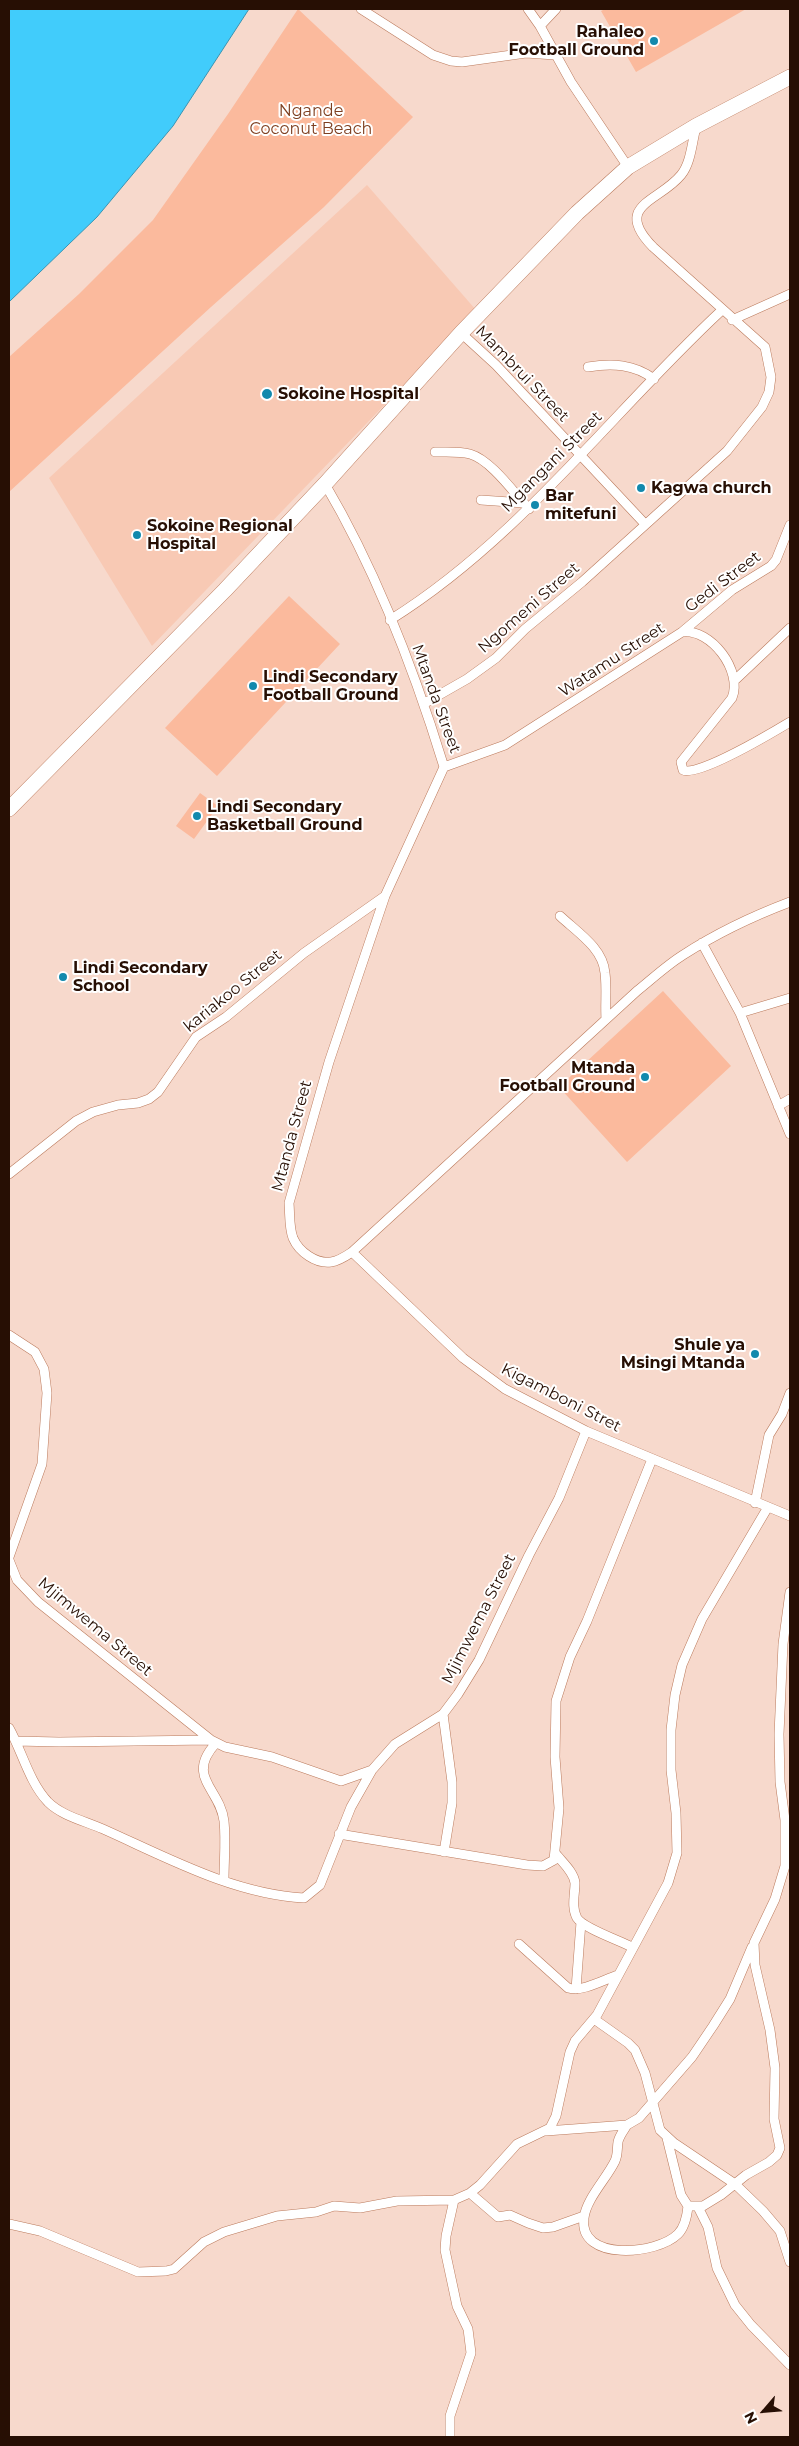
<!DOCTYPE html>
<style>
body{margin:0}
#map{position:relative;width:799px;height:2446px;overflow:hidden;background:#f7d9cc;font-family:Montserrat,sans-serif}
canvas{display:block}
.frame{position:absolute;inset:0;border:10px solid #270f04;pointer-events:none}
.north{position:absolute;left:739px;top:2386px;width:50px;height:50px;-webkit-text-stroke:4px #fff;paint-order:stroke;rotate:243deg;font-size:14px;font-weight:700;line-height:20px;text-align:center;color:#270f04}
.north::after{content:'';display:block;margin:auto;width:18px;height:22px;background:#270f04;clip-path:polygon(50% 0,100% 100%,50% 72%,0 100%)}
</style>
<div id="map">
<canvas width="799" height="2446"></canvas>
<div class="frame"></div>
<div class="north">N</div>
</div>
<script>
const ctx = document.querySelector('canvas').getContext('2d');
ctx.lineJoin = 'round';
function fillPath(path, color) { ctx.fillStyle = color; ctx.fill(path, 'evenodd'); }
function trace(path, color, width, dash) { ctx.strokeStyle = color; ctx.lineWidth = width; ctx.lineCap = dash ? 'butt' : 'round'; ctx.setLineDash(dash || []); ctx.stroke(path); }
function drawText(font, color, halo, rows, align = 'center') {
  ctx.font = font + ' Montserrat,sans-serif'; ctx.lineWidth = 4; ctx.setLineDash([]); ctx.textBaseline = 'middle'; ctx.strokeStyle = halo; ctx.fillStyle = color; for (const [text, x, y, turn = 0] of rows) {
    ctx.save(); ctx.translate(x, y); ctx.rotate((+turn || 0) * Math.PI / 180); ctx.textAlign = isNaN(turn) ? turn : align; if (halo) ctx.strokeText(text, 0, 0); ctx.fillText(text, 0, 0); ctx.restore();
  }
}
fillPath(new Path2D(`
 M367,185L476,310L152,646L49,478Z`), '#f8c9b4');
fillPath(new Path2D(`
 M298,9L413,117L324,207L211,307L9,492V357L79,294L153,220L228,114Z
 M605,9H746L636,72L601,11Z
 M289,596L340,644L217,776L165,728Z
 M200,793L218,806L194,839L176,826Z
 M663,991L731,1066L627,1162L559,1087Z`), '#fbba9d');
const water = new Path2D(`
 M9,9H249L173,126L97,217L9,302Z`);
fillPath(water, '#41ccfb');
trace(water, '#3993b1', 1);
const minor = new Path2D(`
 M361,9L433,55L451,61L462,62L526,53L555,55
 M528,9L540,26L571,82L628,167
 M540,26L556,9
 M732,320L790,294
 M461,333L496,365L645,524
 M588,367C612,363 634,364 654,379
 M435,452C446,452 459,451 470,454C491,460 514,493 529,509
 M325,484C377,572 414,669 444,767L385,896L329,1062L289,1203C290,1215 289,1228 293,1238C299,1252 316,1264 331,1262C339,1261 346,1256 352,1252L637,991C652,979 667,965 683,955C717,933 753,916 790,902
 M481,500L524,503
 M390,620C520,539 611,413 722,310
 M682,632L732,590L771,566L776,560L790,525
 M735,680L790,628
 M425,703L467,679L496,658L525,629L582,582L727,451L762,407L769,392L771,377L765,347L653,247C612,205 659,202 681,175C691,163 692,142 696,127
 M444,767L505,745L682,632C711,628 743,671 732,698L681,762L683,770C697,778 775,731 790,722
 M560,916C577,932 603,948 605,973C607,988 605,1004 606,1019
 M702,943L740,1013L790,1134
 M740,1013L790,998
 M778,1106L790,1099
 M9,1174L76,1121L93,1112L118,1105L138,1103L149,1099L158,1092L196,1037L226,1017L304,953L385,896
 M352,1252L463,1358L505,1389L586,1431L790,1516
 M9,1335L35,1352L44,1369L47,1393L42,1464L9,1557
 M755,1503L769,1435L782,1414L790,1393
 M9,1560L17,1580L38,1602L211,1740L225,1747L272,1757L341,1781L372,1770L395,1744L443,1714L458,1694L479,1660L529,1555L559,1498L586,1431
 M443,1714L452,1782V1803L444,1852
 M9,1728C22,1751 29,1782 48,1802C62,1816 85,1821 103,1829C166,1857 233,1894 304,1898L320,1885L351,1807L372,1770
 M16,1741L59,1742L211,1740
 M216,1743C185,1777 220,1788 224,1821C226,1840 224,1861 224,1880
 M339,1834L527,1865L543,1866L554,1860L559,1808L555,1757L556,1701L570,1657L587,1621L652,1459
 M556,1854C562,1862 574,1872 575,1883C575,1894 571,1907 577,1918C583,1928 621,1941 632,1947
 M519,1944L568,1988C583,1992 603,1980 618,1975
 M576,1989L581,1922
 M594,2019L628,2043L635,2050L645,2073L660,2130L674,2143L735,2184L763,2211L780,2231L790,2262
 M627,2125C624,2130 619,2136 618,2142C617,2148 618,2155 615,2161C607,2178 586,2199 584,2218C578,2262 657,2255 678,2234C685,2227 687,2216 688,2206
 M546,2131L627,2125L639,2118L692,2057L713,2026L730,1999L752,1947
 M667,2138L681,2195L688,2206H703L721,2195L746,2175L769,2162L777,2155L780,2148L774,2119L775,2068L770,2030L755,1965L754,1943L775,1899L785,1866V1820L780,1782L779,1734L783,1644L790,1592
 M470,2193L498,2217L510,2215L528,2223L543,2228L553,2227L584,2216
 M698,2207L708,2227L717,2268L735,2305L751,2325L790,2365
 M9,2224L40,2231L138,2272L166,2271L174,2269L204,2242L224,2232L277,2216L316,2212L334,2206L360,2208L397,2201L454,2200L470,2193L480,2185L517,2144L550,2128L556,2116L570,2052L575,2041L597,2015L668,1883L677,1853L676,1813L671,1770V1730L675,1695L682,1665L702,1619L768,1507
 M450,2437V2416L471,2353L468,2329L457,2306L445,2250L446,2236L454,2200`);
const trunk = new Path2D(`
 M9,809L225,590L325,484L461,333L577,213L628,167L696,126L790,77`);
trace(minor, '#bb7a5c', 10);
trace(trunk, '#bb7a5c', 16);
trace(minor, '#fff', 9);
trace(trunk, '#fff', 15);
for (const [x, y, r, color] of [
 [654,41,5,"#1289ad"],
 [267,394,6,"#1289ad"],
 [641,488,5,"#1289ad"],
 [535,505,5,"#1289ad"],
 [137,535,5,"#1289ad"],
 [253,686,5,"#1289ad"],
 [197,816,5,"#1289ad"],
 [63,977,5,"#1289ad"],
 [645,1077,5,"#1289ad"],
 [755,1354,5,"#1289ad"]
]) { const dot = new Path2D(); dot.arc(x, y, r, 0, 2 * Math.PI); ctx.fillStyle = color; ctx.fill(dot); trace(dot, '#fff', 2); }
drawText('bold 16px', '#270f04', '#fff', [
 ["Rahaleo",644,32,"right"],
 ["Football Ground",644,50,"right"],
 ["Sokoine Hospital",278,394],
 ["Kagwa church",651,488],
 ["Bar",545,496],
 ["mitefuni",545,514],
 ["Sokoine Regional",147,526],
 ["Hospital",147,544],
 ["Lindi Secondary",263,677],
 ["Football Ground",263,695],
 ["Lindi Secondary",207,807],
 ["Basketball Ground",207,825],
 ["Lindi Secondary",73,968],
 ["School",73,986],
 ["Mtanda",635,1068,"right"],
 ["Football Ground",635,1086,"right"],
 ["Shule ya",745,1345,"right"],
 ["Msingi Mtanda",745,1363,"right"]
], 'left');
drawText('16px', '#7e3f20', '#fff', [
 ["Ngande",311,111],
 ["Coconut Beach",311,129]
]);
drawText('16px', '#270f04', '#fff', [
 ["Mambrui Street",522,374,46],
 ["Mgangani Street",552,462,-45],
 ["Gedi Street",723,582,-37],
 ["Ngomeni Street",529,608,-41],
 ["Watamu Street",612,660,-33],
 ["Mtanda Street",436,699,70],
 ["kariakoo Street",233,991,-39],
 ["Mtanda Street",292,1136,-75],
 ["Kigamboni Stret",561,1398,27],
 ["Mjimwema Street",479,1619,-63],
 ["Mjimwema Street",95,1627,40]
]);
</script>
